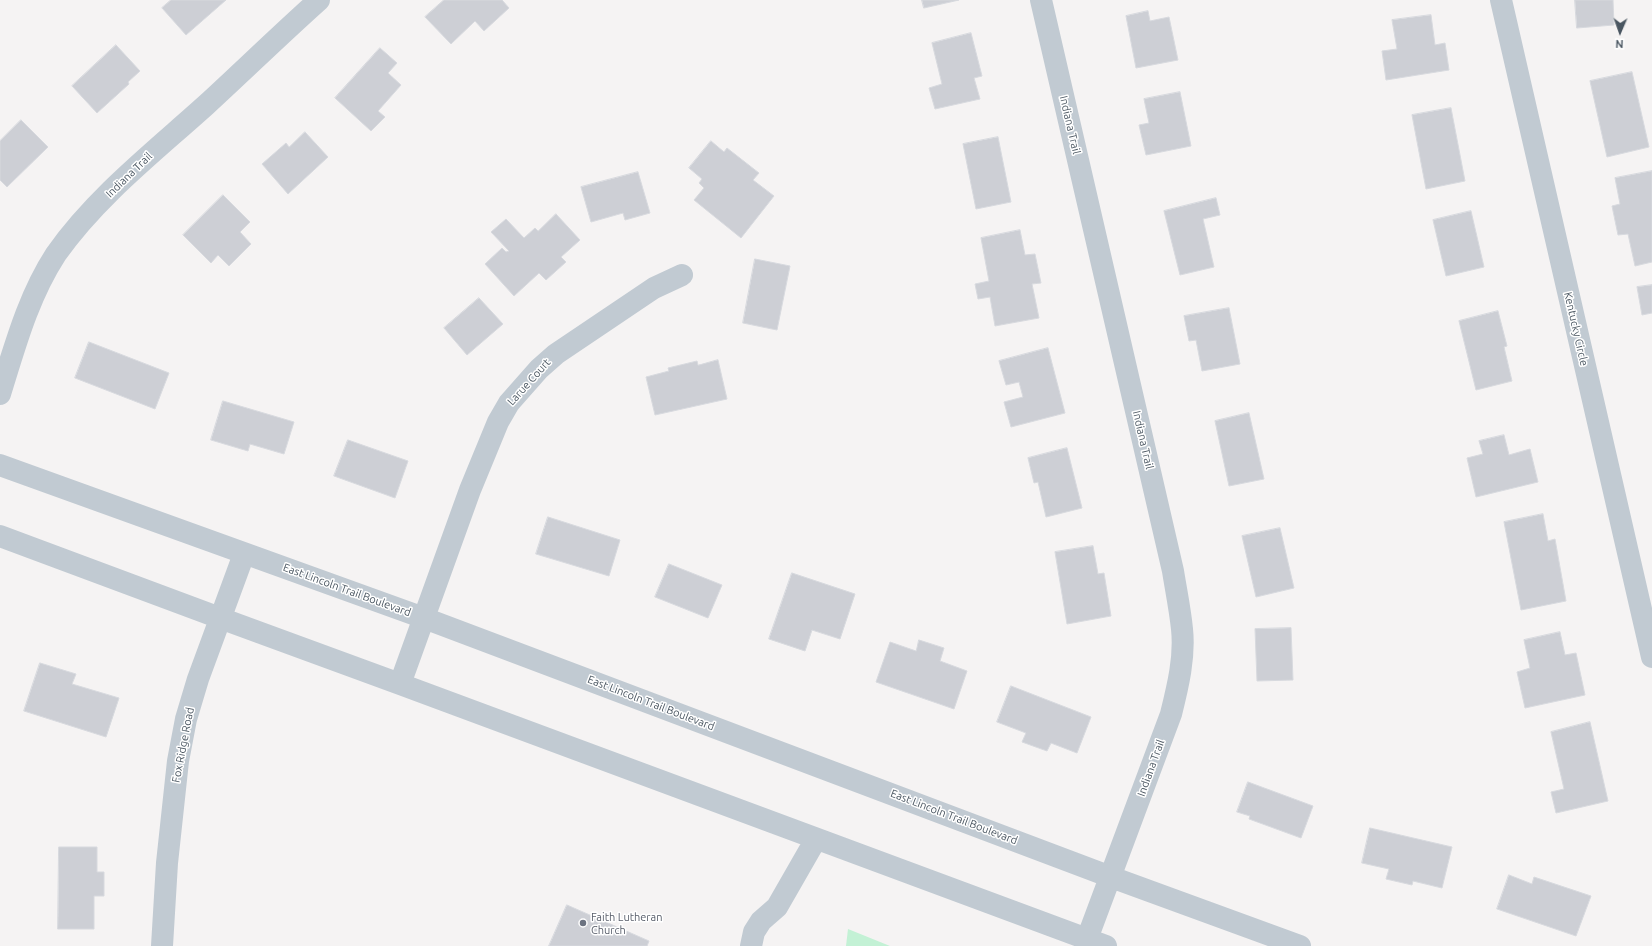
<!DOCTYPE html>
<style>
body{margin:0}
#map{position:relative;width:1652px;height:946px;overflow:hidden;background:#f5f3f3;font-family:Ubuntu,sans-serif}
canvas{display:block}
.north{position:absolute;left:1600px;top:12px;width:40px;height:40px;-webkit-text-stroke:3px #fff;paint-order:stroke;rotate:182deg;font-size:11px;font-weight:700;line-height:16px;text-align:center;color:#4a5661}
.north::after{content:'';display:block;margin:auto;width:14px;height:18px;background:#4a5661;clip-path:polygon(50% 0,100% 100%,50% 72%,0 100%)}
</style>
<div id="map">
<canvas width="1652" height="946"></canvas>
<div class="north">N</div>
</div>
<script>
const ctx = document.querySelector('canvas').getContext('2d');
ctx.lineJoin = 'round';
function fillPath(path, color) { ctx.fillStyle = color; ctx.fill(path, 'evenodd'); }
function trace(path, color, width, dash) { ctx.strokeStyle = color; ctx.lineWidth = width; ctx.lineCap = dash ? 'butt' : 'round'; ctx.setLineDash(dash || []); ctx.stroke(path); }
function drawText(font, color, halo, rows, align = 'center') {
  ctx.font = font + ' Ubuntu,sans-serif'; ctx.lineWidth = 3; ctx.setLineDash([]); ctx.textBaseline = 'middle'; ctx.strokeStyle = halo; ctx.fillStyle = color; for (const [text, x, y, turn = 0] of rows) {
    ctx.save(); ctx.translate(x, y); ctx.rotate((+turn || 0) * Math.PI / 180); ctx.textAlign = isNaN(turn) ? turn : align; if (halo) ctx.strokeText(text, 0, 0); ctx.fillText(text, 0, 0); ctx.restore();
  }
}
fillPath(new Path2D(`
 M848,929L890,946H846Z`), '#c3f1d5');
const building = new Path2D(`
 M171,0H226L186,35L162,8Z
 M444,0H502L509,8L484,31L475,21L451,44L425,17Z
 M922,0H959L924,8Z
 M1575,0H1613L1614,25L1577,28Z
 M1148,11L1150,21L1169,17L1178,60L1136,68L1126,16Z
 M1431,15L1435,45L1445,43L1449,70L1386,80L1382,51L1397,49L1392,20Z
 M971,33L982,76L974,78L980,99L935,109L929,88L942,84L932,43Z
 M116,45L140,71L128,82L129,84L97,113L72,86Z
 M380,48L397,63L388,73L401,85L378,111L385,117L371,131L335,98Z
 M1632,72L1649,147L1607,157L1590,81Z
 M1180,92L1191,146L1146,155L1139,125L1149,123L1144,99Z
 M1451,108L1465,181L1426,189L1412,115Z
 M21,120L48,147L7,187L0,180V141Z
 M305,132L328,157L288,194L262,164L286,143L289,147Z
 M998,137L1011,202L976,209L963,144Z
 M711,141L724,152L727,148L759,173L753,180L774,196L741,238L694,200L704,188L699,183L702,179L689,168Z
 M1652,171V262L1635,266L1628,234L1618,235L1612,206L1620,204L1615,178Z
 M638,172L650,213L625,220L623,213L591,222L581,187Z
 M223,195L250,222L240,232L251,244L229,266L218,255L211,263L183,235Z
 M1216,198L1220,215L1203,219L1214,267L1180,275L1164,211Z
 M1471,211L1484,267L1446,276L1433,220Z
 M556,214L580,240L561,257L566,262L546,280L539,273L514,296L485,264L502,248L506,252L509,251L491,232L506,219L524,238L535,228L538,231Z
 M1020,230L1025,255L1035,254L1041,283L1032,284L1039,318L995,326L990,297L978,299L975,284L989,281L981,238Z
 M755,259L790,266L777,330L743,323Z
 M1652,285V313L1642,315L1637,287Z
 M479,298L503,324L467,355L444,328Z
 M1229,308L1240,364L1202,371L1196,340L1189,341L1184,316Z
 M1498,311L1507,346L1504,347L1512,381L1476,390L1459,321Z
 M89,342L169,373L155,409L75,378Z
 M1048,348L1065,413L1011,427L1004,402L1023,397L1019,382L1006,385L999,361Z
 M718,360L727,399L655,415L646,377L669,371L668,368L697,361L698,365Z
 M223,401L294,422L284,454L250,444L248,451L211,440Z
 M1249,413L1264,479L1229,486L1215,421Z
 M1504,435L1509,455L1530,449L1538,482L1476,497L1467,458L1483,454L1479,441Z
 M348,440L408,461L395,498L334,476Z
 M1067,448L1082,508L1046,517L1038,482L1034,483L1028,458Z
 M1543,514L1548,541L1555,539L1566,601L1521,610L1504,522Z
 M548,517L620,540L609,576L536,554Z
 M1280,528L1294,588L1256,597L1242,536Z
 M1093,546L1098,574L1104,573L1111,616L1067,624L1055,552Z
 M669,564L722,585L708,618L655,597Z
 M792,573L855,594L840,639L812,630L805,651L769,639Z
 M1291,628L1293,680L1257,681L1255,629Z
 M1560,632L1565,655L1576,653L1585,695L1525,708L1517,672L1530,668L1524,640Z
 M919,640L944,648L940,661L967,671L954,709L876,682L890,642L916,651Z
 M40,663L76,674L72,684L119,698L106,737L24,711Z
 M1011,686L1091,717L1077,753L1051,743L1047,751L1022,742L1026,733L997,722Z
 M1590,722L1608,801L1556,813L1551,792L1564,789L1551,732Z
 M1248,782L1313,806L1301,838L1249,819L1250,816L1237,812Z
 M1370,828L1452,847L1442,888L1413,881L1412,885L1386,879L1389,869L1362,863Z
 M59,847H97V872H104V896H94V929H58Z
 M1509,875L1532,884L1534,877L1591,896L1576,936L1497,909Z
 M567,905L649,941L647,946H549Z`);
fillPath(building, '#cdcfd5');
trace(building, '#d7d9de', 1);
trace(new Path2D(`
 M1041,0L1173,571C1176,590 1180,609 1182,629C1185,657 1178,686 1171,714L1087,939
 M1501,0L1652,657
 M0,394C15,346 28,297 56,254C96,197 155,151 206,105C244,70 281,34 319,0
 M0,465L424,618L1111,877L1300,946
 M0,536L220,618L400,684L1106,946
 M400,684L470,490L498,422L509,403L539,369L556,354L654,288L682,275
 M162,946L167,863L178,761L186,719L198,679L244,554
 M751,946L754,932L761,921L777,907L816,839`), '#c1cad2', 22);
for (const [x, y, r, color] of [
 [583,923,4,"#6b7280"]
]) { const dot = new Path2D(); dot.arc(x, y, r, 0, 2 * Math.PI); ctx.fillStyle = color; ctx.fill(dot); trace(dot, '#fff', 1.5); }
drawText('11px', '#4a5661', '#fff', [
 ["Indiana Trail",1070,125,77],
 ["Indiana Trail",129,175,-44],
 ["Kentucky Circle",1576,329,77],
 ["Larue Court",529,382,-48],
 ["Indiana Trail",1143,440,77],
 ["East Lincoln Trail Boulevard",347,590,20],
 ["East Lincoln Trail Boulevard",651,703,21],
 ["Fox Ridge Road",183,745,-79],
 ["Indiana Trail",1151,768,-70],
 ["East Lincoln Trail Boulevard",954,817,21]
]);
drawText('11px', '#5b616d', '#fff', [
 ["Faith Lutheran",591,917],
 ["Church",591,930]
], 'left');
</script>
